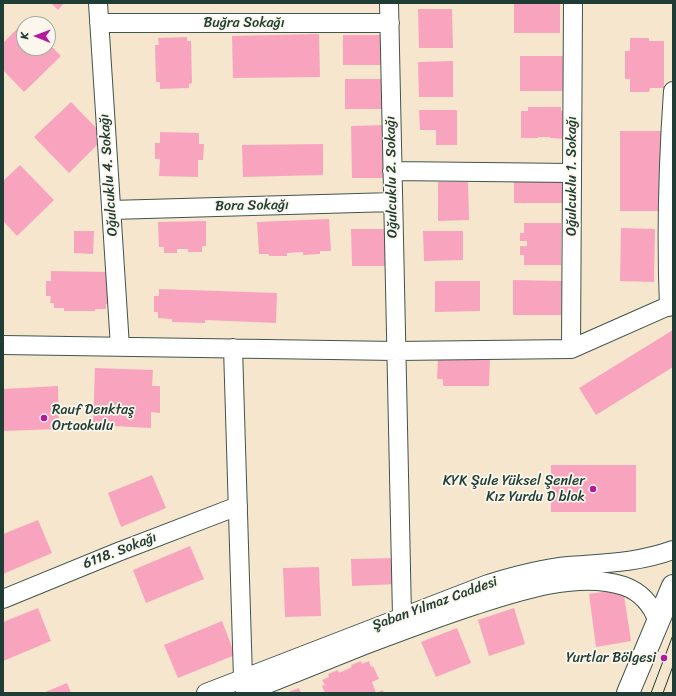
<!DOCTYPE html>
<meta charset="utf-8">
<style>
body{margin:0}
#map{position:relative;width:676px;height:696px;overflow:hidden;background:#f5e6cd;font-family:Sriracha,sans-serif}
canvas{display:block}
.frame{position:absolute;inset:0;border:4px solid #1f3d34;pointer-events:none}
.north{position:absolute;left:16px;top:16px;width:40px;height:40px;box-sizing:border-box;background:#fbf7ec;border:1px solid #a3ada2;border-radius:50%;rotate:271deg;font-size:11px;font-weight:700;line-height:16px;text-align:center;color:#1f3d34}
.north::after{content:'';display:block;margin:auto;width:14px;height:18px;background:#b5179e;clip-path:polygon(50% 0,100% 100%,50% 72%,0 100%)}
</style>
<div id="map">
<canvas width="676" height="696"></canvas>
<div class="frame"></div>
<div class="north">K</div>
</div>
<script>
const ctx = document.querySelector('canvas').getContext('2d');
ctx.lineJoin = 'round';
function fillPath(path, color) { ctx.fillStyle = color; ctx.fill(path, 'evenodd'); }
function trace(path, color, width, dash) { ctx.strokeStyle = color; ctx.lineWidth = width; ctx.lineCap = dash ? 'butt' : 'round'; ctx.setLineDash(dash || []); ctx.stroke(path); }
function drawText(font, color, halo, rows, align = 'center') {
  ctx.font = font + ' Sriracha,sans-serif'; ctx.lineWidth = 3.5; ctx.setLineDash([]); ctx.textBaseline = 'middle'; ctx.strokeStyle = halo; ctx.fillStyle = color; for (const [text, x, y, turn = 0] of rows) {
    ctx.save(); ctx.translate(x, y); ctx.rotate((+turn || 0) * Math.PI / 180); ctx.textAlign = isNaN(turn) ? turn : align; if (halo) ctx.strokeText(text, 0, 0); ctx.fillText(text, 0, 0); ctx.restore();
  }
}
fillPath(new Path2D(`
 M51,3H64L58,10Z
 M514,3H560V33H514Z
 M418,9H452L453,48H419Z
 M26,20L30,24H24V48H48V43L61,56L24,92L3,70V43Z
 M319,34L320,77L233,78L232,36Z
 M343,35H384L385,65H343Z
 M187,37V41H191L192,83L189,84V88L160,89V82H156L155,45H159L158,38Z
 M630,38H649V41H664V88H650L649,92H630V79H625V51H630Z
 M520,56H566V91H520Z
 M453,61V97H419L418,62Z
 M345,79H386L387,109H345Z
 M71,102L105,137L69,173L34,137Z
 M528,107H561V111H567V139L550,138V137H538V138H521V111H528Z
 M419,110H457V145H436V130H420Z
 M385,125L386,178H352L351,126Z
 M620,131H666L667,211H620Z
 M160,132L199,133V144H204L203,160H198V177L159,176L160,159H155V143H160Z
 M323,144V175L243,177L242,145Z
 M20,165L54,200L17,236L3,221V181Z
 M514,175L567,176V203H514Z
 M438,182H468L469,220L438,221Z
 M329,219L331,251H320V254L303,255V252L287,253V256H269V254H259L257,222Z
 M206,221V246H202V252H188V249H177V253H164V247H159L158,222Z
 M524,223H561V265H524V255H520V246H527V241H520V233H524Z
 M621,228L655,229L654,282L620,281Z
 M351,229H389V266H352Z
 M74,231H94L93,254L74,253Z
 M423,231H463V260L424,261Z
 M51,271L110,272L109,304H106V309H95V311H64V308H54V303H50L51,296H46V281H51Z
 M513,280L562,281L561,315H513Z
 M435,281H480V311L435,312Z
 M159,289L277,293L276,323L205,320V323L172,322V319L158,318V312H154V296H159Z
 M673,330V367L596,415L579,388Z
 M438,358H490L489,386H443V379H437Z
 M95,368L153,370L152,386H160V413L151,412V428L93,425Z
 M58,386L59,429L3,431V389Z
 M551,465H636V512H551Z
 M152,475L166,508L121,527L108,493Z
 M38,520L52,553L3,574V534Z
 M190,546L204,579L146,603L133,570Z
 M396,558L397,584L352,586L351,559Z
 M319,567L321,616L285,617L283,568Z
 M623,589L631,641L596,647L589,594Z
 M38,608L51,641L3,661V622Z
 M514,608L525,644L489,656L478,620Z
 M222,621L235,655L178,678L164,645Z
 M457,628L471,663L436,677L421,642Z
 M361,661L362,664L369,661L371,667L373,666L379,679L372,682L376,693L383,690L384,693H325L322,686L325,685L322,680L329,677L328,674L338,670L339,673L352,667L351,665Z
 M67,683L71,693H43Z
 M299,688L301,693H286Z`), '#f9a4bf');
const street = new Path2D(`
 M98,3L120,347
 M389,3L402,616
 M99,23H390
 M392,171L572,173
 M111,210L393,202
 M669,307C666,235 668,163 673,91
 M3,345L396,351L571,349L673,304
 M233,348L243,678
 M571,349L573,3
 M3,599L118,552L238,506
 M206,693L488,584C514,576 540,569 568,566C605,563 637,563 673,550
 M245,693C285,677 325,661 365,645C402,631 439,617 476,605C519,591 579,571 624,586C641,592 652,605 658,622`);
const primary = new Path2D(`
 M628,693L673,586`);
trace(street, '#3f564b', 20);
trace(primary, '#3f564b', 24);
trace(street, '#fff', 18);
trace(primary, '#fff', 22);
trace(new Path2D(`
 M651,693L673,635
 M663,693L673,666`), '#1f3d34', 1);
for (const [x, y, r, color] of [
 [44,418,4,"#b5179e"],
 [593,489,4,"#b5179e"],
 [664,658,4,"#b5179e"]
]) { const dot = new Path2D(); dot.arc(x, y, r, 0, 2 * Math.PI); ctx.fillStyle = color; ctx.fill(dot); trace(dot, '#fbf7ec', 1.5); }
drawText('14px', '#1f3d34', '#fbf7ec', [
 ["Buğra Sokağı",244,23],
 ["Oğulcuklu 4. Sokağı",109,175,-94],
 ["Oğulcuklu 1. Sokağı",572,176,-90],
 ["Oğulcuklu 2. Sokağı",392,177,-91],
 ["Bora Sokağı",252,206,-1],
 ["6118. Sokağı",120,551,-21],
 ["Şaban Yılmaz Caddesi",435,604,-20]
]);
drawText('14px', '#1f3d34', '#fbf7ec', [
 ["Rauf Denktaş",52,410,"left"],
 ["Ortaokulu",52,426,"left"],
 ["KYK Şule Yüksel Şenler",585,481],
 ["Kız Yurdu D blok",585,497],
 ["Yurtlar Bölgesi",656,658]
], 'right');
</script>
